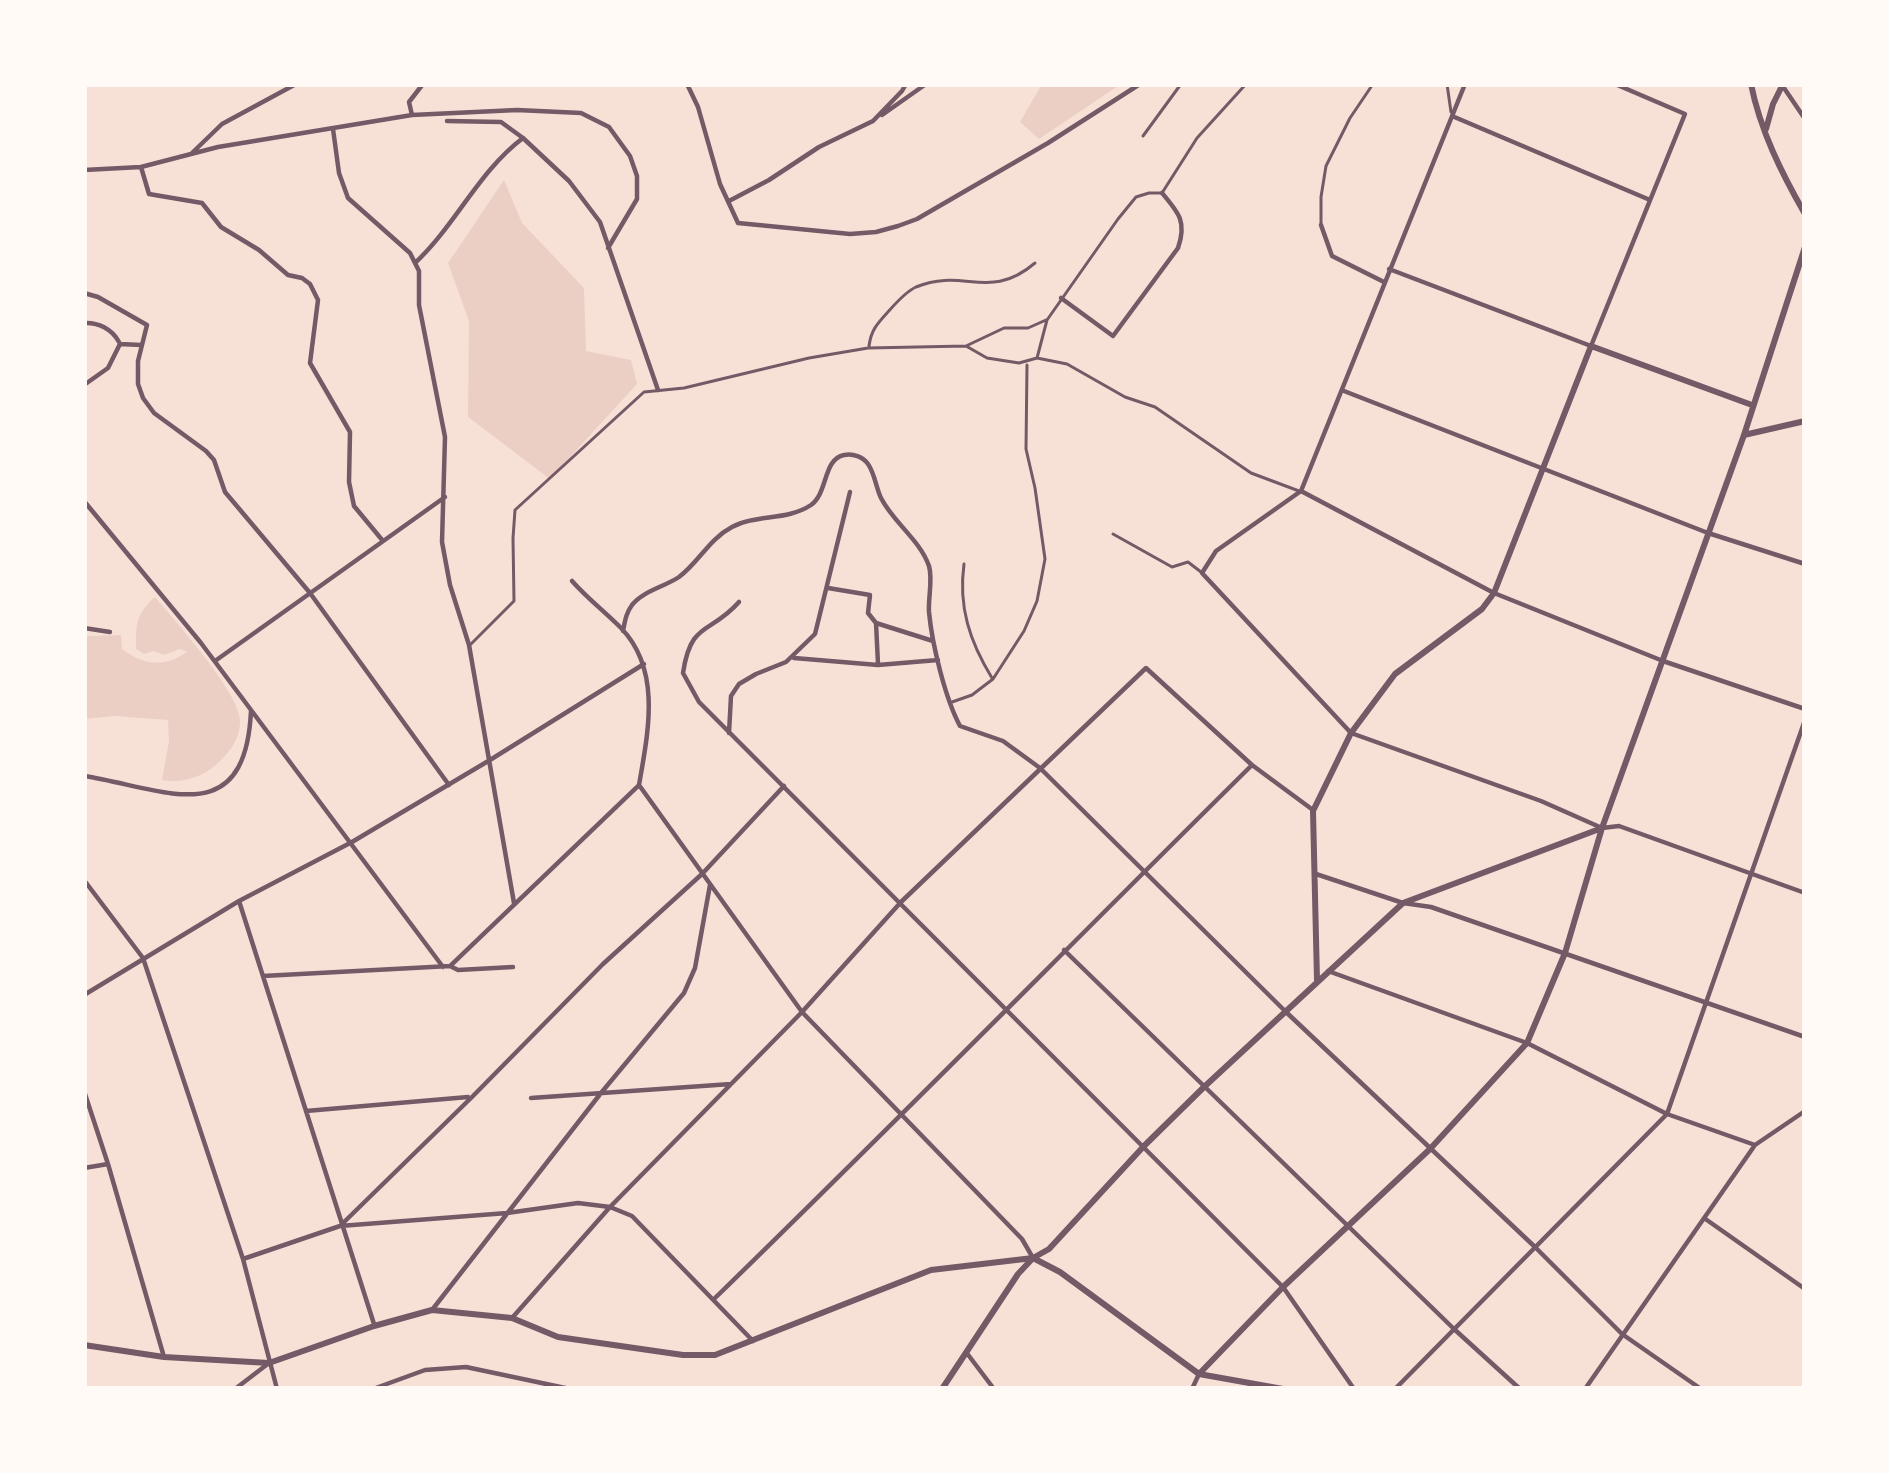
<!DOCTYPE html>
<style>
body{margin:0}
#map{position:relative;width:1889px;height:1473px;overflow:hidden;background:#f7e1d7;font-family:"Source Sans 3",sans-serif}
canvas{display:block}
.frame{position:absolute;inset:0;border:87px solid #fffaf5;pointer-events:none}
</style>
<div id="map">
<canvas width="1889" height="1473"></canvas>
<div class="frame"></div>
</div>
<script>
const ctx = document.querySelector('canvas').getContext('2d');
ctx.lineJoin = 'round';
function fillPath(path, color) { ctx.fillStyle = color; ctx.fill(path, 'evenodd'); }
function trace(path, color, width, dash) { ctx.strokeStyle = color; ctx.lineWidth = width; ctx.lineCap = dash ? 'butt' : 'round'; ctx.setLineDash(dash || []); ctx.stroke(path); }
fillPath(new Path2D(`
 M1042,84H1121L1039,139L1020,122Z
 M504,180L522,223L584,288L586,351L631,360L637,384L550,479L468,417L469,321L448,263Z
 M155,597C176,622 237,690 240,719C241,736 232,749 221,760C206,776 184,784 162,780L169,741L168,720L115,716L84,719V636L121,635L122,649C143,665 164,668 187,652L180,649L164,655L153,651L144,654L136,649C136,623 136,614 155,597Z`), '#ebcfc5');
trace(new Path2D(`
 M1447,84L1451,112
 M1143,136L1181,84
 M1321,225V197L1326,166L1350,118L1373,84
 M869,346C871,331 876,325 887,313C895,304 905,292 916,287C965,267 989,302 1035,263
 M966,346L1004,328H1028L1046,320
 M1037,358L1067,364L1125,397L1155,407L1251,473L1299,491
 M1113,534L1172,567L1188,562L1201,572
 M964,564C958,607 970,642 992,678
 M471,644L514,601L513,538L515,510L644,392L684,388L809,358L868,348L966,346L987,358L1019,363L1037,358L1047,320L1118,219L1136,197L1149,193H1162L1197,138L1246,84
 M952,702L972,695L993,679L1024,631L1037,601L1045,559L1035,488L1026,449L1027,365`), '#755966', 3);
trace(new Path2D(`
 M687,84L698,107L720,184L738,223L850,234L876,232L898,226L917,219L1048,143L1140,84
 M1465,84L1301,491L1216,551L1202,573L1351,733L1541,801L1602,828L1619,826L1805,893
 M1782,85L1805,119
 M412,115L409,102L423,84
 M882,115L926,84
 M1452,116L1650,200
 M447,121L501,122L523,138L569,181L600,222L658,390
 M333,129L339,173L348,198L410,253L419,271V305L445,437L442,542L450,585L469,645L514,903
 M192,153L222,124L296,84
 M141,167L149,194L202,203L221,227L259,250L288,275L302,278L310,284L318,300L310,363L350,432L349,482L354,506L383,541
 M84,170L141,167L218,147L412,115L517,110L581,113L609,127L630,156L637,176V199L608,248
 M729,201L769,180L819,147L873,121L902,91L906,84
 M1321,225L1332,256L1384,282
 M415,263C455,226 479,171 523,138
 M1389,269L1591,346L1685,114L1615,84
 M84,293L98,297L147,325L138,361V384L143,398L154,413L206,451L214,460L225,492L310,593L449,785
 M1061,298L1113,336L1178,248C1187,222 1179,213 1162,193
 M84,323C98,322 112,329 119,342
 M120,344L141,345
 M84,385L108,368L120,344
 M1344,391L1708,533L1805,564
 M1301,491L1494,593L1663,661L1805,709
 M84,501L201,643L443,967
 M572,581C587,598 605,612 621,628C662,670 648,733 639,785L802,1012L1022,1239L1033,1258
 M828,588L870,595L868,613L876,623L878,664
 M739,602C710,635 691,620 683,673L699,702L1283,1287L1354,1389
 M876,623L933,641
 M84,628L110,632
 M623,631C625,621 626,613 632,605C643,591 664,587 679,577C699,562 709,539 732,527C756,514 787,521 811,505C828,493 823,459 844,455C853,453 863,457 868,464C875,474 876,488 881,498C893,522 920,540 929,566C933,579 928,598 929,612C932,644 945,698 960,726L1003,741L1040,768L1286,1012L1535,1247L1622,1334L1701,1389
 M794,658L878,665L938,660
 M215,661L445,497
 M729,733L731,696L739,684L756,674L786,662L815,634L850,492
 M84,776C163,788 245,834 251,711
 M1316,874L1403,903L1431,907L1805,1037
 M84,880L143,958L243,1259L277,1389
 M239,901L374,1324
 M1064,950L1454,1329L1520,1389
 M450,966L639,785
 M1328,971L1527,1043L1667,1114L1755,1145
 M263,976L450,966L458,970L513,967
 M84,995L239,901L352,842L490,760L644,664
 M84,1091L108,1164L164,1357
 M531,1098L731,1084
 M306,1111L468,1097
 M84,1168L108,1164
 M1704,1218L1805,1289
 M340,1226L472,1097L603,964L702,874L784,786
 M243,1259L340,1226L507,1213L578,1203L610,1207L632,1216L753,1341
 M714,1299C895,1123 1071,944 1251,766
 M432,1310L601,1093L684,993L695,968L710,885
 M512,1318L610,1207L802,1012L901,902L1146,668L1252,765L1313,810
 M966,1352L994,1389
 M235,1389L269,1363
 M373,1389L425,1370L466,1367L570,1389
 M1192,1389L1199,1374
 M1395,1389L1667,1114L1805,720
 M1585,1389L1755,1145L1805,1111`), '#755966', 4.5);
trace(new Path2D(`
 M1751,84C1760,130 1782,174 1805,214
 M1766,129L1773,104L1783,84
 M1744,435L1805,421
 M1317,980L1313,811L1351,733L1395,674L1482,609L1494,593L1591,346L1752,405
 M84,1345L164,1357L269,1363L374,1326L432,1310L512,1318L558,1337L683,1355H715L931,1270L1033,1258L1060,1272L1199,1374L1283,1389
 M1199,1374L1283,1287L1430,1149L1527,1043L1565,953L1602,828L1744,435L1805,247
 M942,1389L1018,1274L1033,1258L1049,1249L1144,1146L1204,1087L1403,903L1602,828`), '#755966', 6);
</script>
